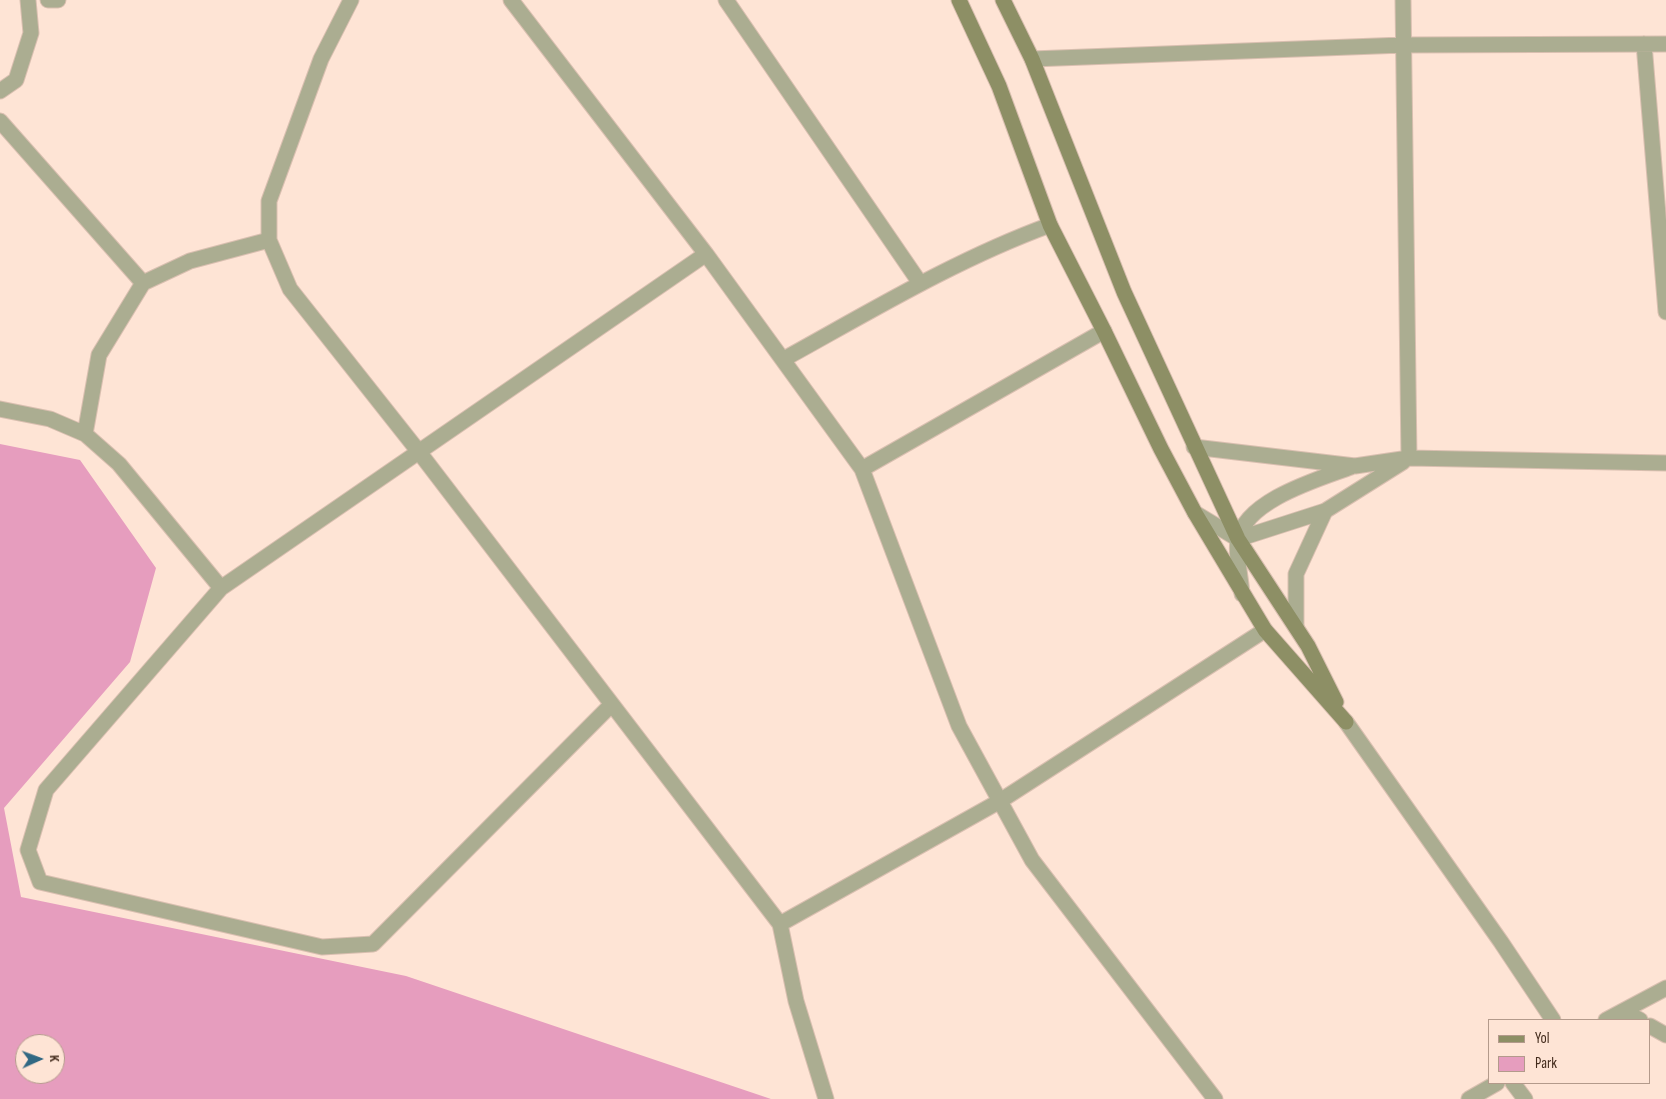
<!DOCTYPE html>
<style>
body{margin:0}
#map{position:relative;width:1666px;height:1099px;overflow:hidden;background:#fee4d5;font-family:"Sofia Sans Condensed",sans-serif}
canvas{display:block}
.legend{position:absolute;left:1488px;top:1019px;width:162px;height:65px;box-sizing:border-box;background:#fee4d5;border:1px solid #b39a8b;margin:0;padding:6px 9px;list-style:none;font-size:15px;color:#432b1c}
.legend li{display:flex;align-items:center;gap:10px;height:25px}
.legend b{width:25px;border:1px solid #b39a8b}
.north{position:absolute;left:15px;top:1034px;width:50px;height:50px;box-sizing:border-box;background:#fee4d5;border:1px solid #b39a8b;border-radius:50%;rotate:88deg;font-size:14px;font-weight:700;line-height:20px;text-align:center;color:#432b1c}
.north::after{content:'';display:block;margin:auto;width:18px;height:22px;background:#316883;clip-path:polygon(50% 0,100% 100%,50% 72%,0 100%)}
</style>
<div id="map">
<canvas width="1666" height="1099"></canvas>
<ul class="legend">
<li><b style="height:6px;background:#8d8f65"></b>Yol</li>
<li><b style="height:14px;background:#e69dbe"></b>Park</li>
</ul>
<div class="north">K</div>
</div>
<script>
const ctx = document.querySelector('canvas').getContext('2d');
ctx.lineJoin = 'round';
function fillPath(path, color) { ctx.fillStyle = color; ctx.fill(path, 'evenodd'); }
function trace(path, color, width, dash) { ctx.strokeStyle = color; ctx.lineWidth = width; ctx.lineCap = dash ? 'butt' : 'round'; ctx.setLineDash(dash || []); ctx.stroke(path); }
fillPath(new Path2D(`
 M0,444L80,460L156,568L130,662L4,808L21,897L406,976L771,1099H0ZM25,1044H55V1074H25Z`), '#e69dbe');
const street = new Path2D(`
 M48,0H58
 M351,0L321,59L269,201V240L290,289L419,452L780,924L796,1001L826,1099
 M511,0L706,254L862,469L959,726L1032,860L1215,1099
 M726,0L920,283
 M1403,0L1409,458
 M1644,44L1666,312
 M1032,59L1403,45L1666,44
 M0,91L16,80L31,33L28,0
 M0,121L143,283
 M784,359C871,311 957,259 1050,225
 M0,409L50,419L85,434L119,464L221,588
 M85,434L99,355L143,283L190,261L269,240
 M1194,447L1355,466L1409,458L1666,463
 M862,469L1104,331
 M1195,513L1238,539L1325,511L1403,462
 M1242,594C1241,579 1235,553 1238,540C1245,500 1319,479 1351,467
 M1296,627V574L1325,511
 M611,705L373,944L322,947L40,882L28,850L46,790L221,588L706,254
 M1346,722L1501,942L1553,1020
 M780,924L1000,801L1265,630
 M1623,1011L1640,1020
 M1606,1020L1666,988
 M1650,1026L1666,1035
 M1513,1083L1525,1099
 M1469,1099L1497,1083`);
const secondary = new Path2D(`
 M959,0L999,86L1050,225L1104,331L1161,449L1195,513L1265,630L1346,722
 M1003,0L1032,59L1124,292L1238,539L1308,646L1336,702`);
trace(street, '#d9bfb0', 17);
trace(secondary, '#d9bfb0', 17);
trace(street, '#abad91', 15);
trace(secondary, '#8d8f65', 15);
</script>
